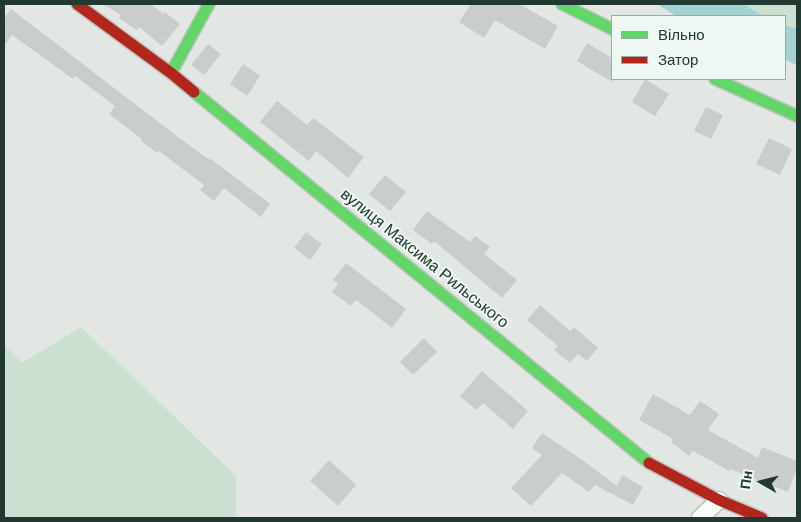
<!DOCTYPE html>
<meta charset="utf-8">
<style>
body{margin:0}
#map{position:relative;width:801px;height:522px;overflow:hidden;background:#e2e7e4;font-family:"DM Sans",sans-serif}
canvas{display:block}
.frame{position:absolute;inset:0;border:5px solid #213931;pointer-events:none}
.legend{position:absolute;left:611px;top:15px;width:175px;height:65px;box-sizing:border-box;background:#eff7f2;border:1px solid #9daba5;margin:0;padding:6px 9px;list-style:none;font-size:15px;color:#213931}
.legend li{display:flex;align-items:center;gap:10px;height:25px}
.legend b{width:25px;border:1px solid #9daba5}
.north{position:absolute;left:736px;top:457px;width:50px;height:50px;-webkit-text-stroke:4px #eff7f2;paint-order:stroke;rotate:278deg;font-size:14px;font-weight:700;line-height:20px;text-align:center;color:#213931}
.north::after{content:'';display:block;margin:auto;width:18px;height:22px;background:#213931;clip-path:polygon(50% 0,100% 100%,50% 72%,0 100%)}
</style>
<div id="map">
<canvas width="801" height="522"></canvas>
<div class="frame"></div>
<ul class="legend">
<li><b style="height:6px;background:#63d668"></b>Вільно</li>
<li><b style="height:6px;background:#b3261e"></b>Затор</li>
</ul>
<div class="north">Пн</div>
</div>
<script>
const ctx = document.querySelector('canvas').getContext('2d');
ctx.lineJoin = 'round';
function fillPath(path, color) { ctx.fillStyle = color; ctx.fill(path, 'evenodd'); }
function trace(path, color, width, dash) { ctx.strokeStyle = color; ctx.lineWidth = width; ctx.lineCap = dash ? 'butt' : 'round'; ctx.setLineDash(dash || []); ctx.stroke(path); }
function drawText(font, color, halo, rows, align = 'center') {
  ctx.font = font + ' "DM Sans",sans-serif'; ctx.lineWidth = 4; ctx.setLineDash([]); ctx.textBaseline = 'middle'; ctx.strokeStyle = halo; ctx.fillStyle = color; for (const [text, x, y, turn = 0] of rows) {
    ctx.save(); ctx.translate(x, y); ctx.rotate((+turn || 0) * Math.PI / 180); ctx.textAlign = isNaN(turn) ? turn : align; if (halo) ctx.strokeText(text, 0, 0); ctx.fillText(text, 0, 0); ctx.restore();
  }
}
fillPath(new Path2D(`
 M743,4H797V29L785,25V16H764Z
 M81,327L236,476V518H4V345L22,363Z`), '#cbe0d0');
fillPath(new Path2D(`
 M657,4H743L764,16H676Z
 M785,25L797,29V65L785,60Z`), '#a4d1d4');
fillPath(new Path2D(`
 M103,4H150L164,14L165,12L180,24L162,46L139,27L136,30L119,18L121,15Z
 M471,4H519L558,26L545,49L495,20L484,38L459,22Z
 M11,9L182,140L210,160L211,159L270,204L261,217L224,188L214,201L200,190L204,185L159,151L157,153L141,141L142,139L109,114L115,106L75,76L73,79L12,35L4,46V18Z
 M587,43L612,58V82L577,61Z
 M208,44L221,54L204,75L191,65Z
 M243,64L260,76L247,96L230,84Z
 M645,79L669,94L655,116L632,102Z
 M277,101L307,125L313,118L364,157L348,178L316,151L309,161L260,122Z
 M706,107L723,115L711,139L694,131Z
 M769,138L792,149L780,175L756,164Z
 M385,175L406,192L390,211L369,194Z
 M427,211L470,242L475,236L490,247L484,254L517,280L502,298L434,241L432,244L413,230Z
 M306,232L322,244L310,260L294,248Z
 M346,263L406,309L392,328L356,300L351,306L332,292L338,284L333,280Z
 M540,305L570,331L574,327L598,348L587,361L578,354L570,363L554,350L558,346L527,320Z
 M424,338L437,352L413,375L400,362Z
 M482,371L528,411L513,429L483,403L476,410L460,396Z
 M653,394L690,415L700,401L719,414L708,430L758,458L762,447L797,461V468L788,492L730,469L729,471L693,451L689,456L671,442L673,439L639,420Z
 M542,433L578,457L617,486L622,475L643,487L633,505L595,485L589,492L562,473L531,506L511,488L542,455L532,448Z
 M329,460L356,485L338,506L310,481Z`), '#c9cecc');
const street = new Path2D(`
 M700,518L719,500`);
const fast = new Path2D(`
 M562,4L612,29
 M171,73L209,4
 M715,79L797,116
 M194,92L649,463`);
const jam = new Path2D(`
 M77,4L171,73L194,92
 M649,463L719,500L762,518`);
trace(street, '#bfc4c1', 19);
trace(fast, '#bec5c1', 14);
trace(jam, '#bec5c1', 14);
trace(street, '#fbfbfb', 16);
trace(fast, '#63d668', 11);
trace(jam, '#b3261e', 11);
drawText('16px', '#213931', '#eff7f2', [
 ["вулиця Максима Рильського",424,259,39]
]);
</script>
